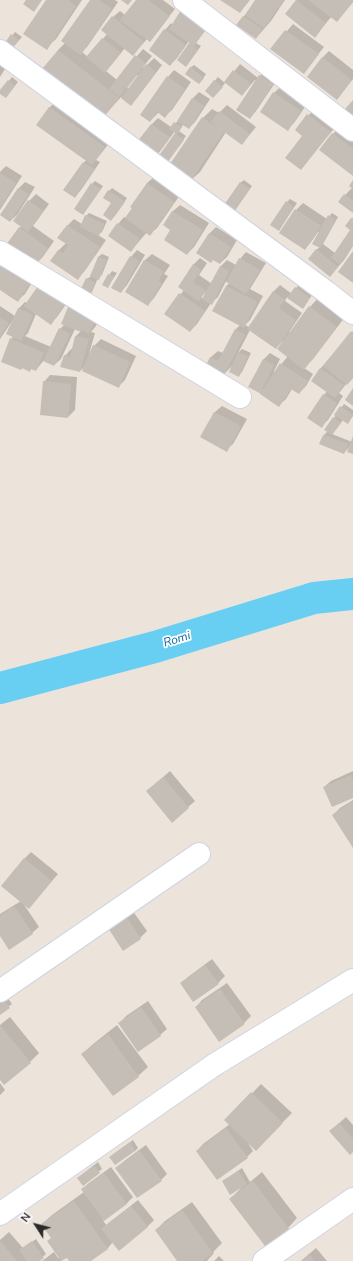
<!DOCTYPE html>
<style>
body{margin:0}
#map{position:relative;width:353px;height:1261px;overflow:hidden;background:#ece4da;font-family:"Nunito Sans",sans-serif}
canvas{display:block}
.north{position:absolute;left:16px;top:1205px;width:40px;height:40px;-webkit-text-stroke:3px #fff;paint-order:stroke;rotate:306deg;font-size:11px;font-weight:700;line-height:16px;text-align:center;color:#292929}
.north::after{content:'';display:block;margin:auto;width:14px;height:18px;background:#292929;clip-path:polygon(50% 0,100% 100%,50% 72%,0 100%)}
</style>
<div id="map">
<canvas width="353" height="1261"></canvas>
<div class="north">N</div>
</div>
<script>
const ctx = document.querySelector('canvas').getContext('2d');
ctx.lineJoin = 'round';
function fillPath(path, color) { ctx.fillStyle = color; ctx.fill(path, 'evenodd'); }
function trace(path, color, width, dash) { ctx.strokeStyle = color; ctx.lineWidth = width; ctx.lineCap = dash ? 'butt' : 'round'; ctx.setLineDash(dash || []); ctx.stroke(path); }
function drawText(font, color, halo, rows, align = 'center') {
  ctx.font = font + ' "Nunito Sans",sans-serif'; ctx.lineWidth = 3.5; ctx.setLineDash([]); ctx.textBaseline = 'middle'; ctx.strokeStyle = halo; ctx.fillStyle = color; for (const [text, x, y, turn = 0] of rows) {
    ctx.save(); ctx.translate(x, y); ctx.rotate((+turn || 0) * Math.PI / 180); ctx.textAlign = isNaN(turn) ? turn : align; if (halo) ctx.strokeText(text, 0, 0); ctx.fillText(text, 0, 0); ctx.restore();
  }
}
fillPath(new Path2D(`
 M48,0H82L56,39L46,48Z
 M91,0H115L118,2L87,47L82,52L88,57L107,34L113,17L120,11L125,15L137,0H163L175,9L149,41L147,39L139,48H125L106,71L117,80L143,49L152,56L143,67L144,68L154,58L162,65L137,98L130,104L121,97L104,116L58,50L65,43ZM137,75L138,76L129,89L127,88Z
 M223,0H250L240,12Z
 M257,0H285L271,21L256,38L237,25Z
 M297,0H353V2L337,21L332,16L315,36L286,14Z
 M212,21L196,43L201,46L189,62L187,46L191,42L189,41L177,58L170,65L165,30L171,23L173,25Z
 M293,24L324,47L303,73L272,49Z
 M15,32L22,37L15,45L6,44Z
 M329,51L353,70V79L337,99L322,58Z
 M0,61L9,67L0,81L7,70L5,69L0,77Z
 M240,64L258,78L266,69L279,77L256,111L250,118L256,81L255,80L242,95L226,82L216,94L206,91L218,77L225,83Z
 M194,65L206,74L202,80L190,68Z
 M174,70L191,82L172,110L165,116L159,112L150,121L168,77Z
 M12,77L18,82L9,93L0,92Z
 M281,86L307,104L294,123L287,130L274,93Z
 M199,92L210,99L195,122L189,128L183,125L179,131L186,136L167,162L176,133L175,131L161,150L155,157L151,145L148,144L145,146L139,142L152,124L158,118L171,127L179,120L193,98Z
 M59,98L114,137L96,160L100,162L81,190L75,197L65,189L86,160L37,125L50,107Z
 M227,105L256,127L242,144L226,132L200,172L190,181L203,118L212,109L219,113Z
 M315,108L337,125L301,168L303,136L296,130Z
 M340,127L353,138V175L333,134Z
 M6,166L22,176L0,210V172Z
 M154,177L180,195L157,228L150,234L147,232L131,251L109,235L124,217L126,218L147,183Z
 M244,180L252,186L234,211L240,183Z
 M95,181L103,186L83,214L92,184Z
 M25,182L35,187L17,215L10,221L1,215L19,188Z
 M353,182V212L345,195L352,188Z
 M112,188L127,198L114,217L112,203L109,191Z
 M36,194L49,204L33,226L54,241L42,258L35,264L20,228L21,226L29,201Z
 M290,199L297,203L279,230L287,202Z
 M303,203L327,219L332,213L338,217L323,244L335,253L351,230L352,219L353,217V246L344,260L330,276L316,250L320,247V232H318L311,242L305,249L296,210Z
 M180,205L209,223L194,247L187,254L171,229L164,225L173,211Z
 M89,213L107,221L102,232L98,235L106,240L84,272L77,278L52,261L59,250L66,243L59,238L68,225L74,219L82,224L86,216Z
 M216,227L237,240L227,257L220,263L214,259L197,253L210,233Z
 M137,250L145,255L127,285L121,292L131,257Z
 M246,252L266,263L250,289L263,296L250,320L245,325L249,327L273,292L280,285L292,294L299,284L313,294L303,307L287,297L285,301L302,313L289,332L291,333L310,307L319,297L345,317L313,359L304,368L313,374L306,386L299,393L292,389L286,399L279,405L250,387L263,360L270,353L280,359L274,371L275,372L288,356L283,341L276,348L250,330L238,353L242,349L251,353L242,372L239,375L234,364L224,374L207,365L211,357L218,351L223,353L235,330L240,325L226,286L230,283L226,281L218,297L211,303L197,324L190,331L166,314L184,290L193,265L200,258L207,263L199,275L212,284L220,267L227,260L236,265L240,259ZM207,291L204,299L201,297Z
 M102,254L109,257L102,275L98,278L92,292L88,296L87,279L91,276L98,257Z
 M152,254L170,265L164,274L168,276L154,298L148,305L126,292L145,260Z
 M0,269L36,276L25,294L18,300L0,288Z
 M112,271L117,273L108,286L103,284Z
 M71,297L57,317L51,323L36,314L28,333L25,336L51,347L60,329L65,324L103,310L96,326L91,332L95,333L89,354L94,346L101,339L136,356L125,380L118,387L85,366L80,371L65,356L71,349H73L76,336L81,331L75,329L61,359L54,365L44,360L36,370L23,367L21,369L11,339L14,336V320H13L0,339V306L15,316L18,309L25,302L27,303Z
 M353,331V378L347,384V383L339,393L343,396L328,420L321,426L324,395L327,391L320,369Z
 M50,375L77,377L75,410L68,417L44,382Z
 M344,404L353,410V416L348,423L343,420L332,434L352,442L353,438V453L349,447L344,453L320,443L324,435L328,431L326,429Z
 M222,406L247,419L233,444L226,450L202,437L215,412Z
 M170,771L195,801L172,821L147,791Z
 M353,771V797L324,787L331,781Z
 M353,800V845L333,815L340,808Z
 M31,852L58,874L29,907L23,903L39,927L32,933L0,935V914L21,901L24,859Z
 M132,910L147,931L140,938L109,928Z
 M212,959L225,976L218,983H181L188,977Z
 M227,983L251,1016L244,1023L196,1007L202,1000Z
 M7,997L12,1004L0,1013V1002Z
 M148,1001L167,1029L160,1035L120,1023L126,1016Z
 M10,1017L39,1053L30,1062L0,1078V1025Z
 M117,1025L148,1067L138,1076L113,1095L82,1054L92,1045Z
 M0,1083L5,1090L0,1095Z
 M261,1084L292,1113L256,1149L249,1142L248,1143L253,1151L247,1157L197,1151L203,1144L230,1124L226,1120Z
 M346,1117L353,1125V1151L337,1125Z
 M133,1140L138,1148L135,1151L110,1157Z
 M146,1145L167,1174L161,1180L123,1162Z
 M98,1162L102,1169L83,1184L82,1175Z
 M111,1167L133,1197L126,1204L103,1220L106,1225L138,1200L154,1220L147,1227L113,1242L107,1249L90,1261H70L67,1257L61,1261H42L54,1252L58,1258L60,1257L52,1238L42,1224L52,1215L84,1192L83,1189L89,1183Z
 M242,1168L250,1182L262,1172L297,1218L288,1228L265,1245L230,1199L242,1187L223,1181Z
 M192,1202L222,1243L213,1252L214,1253L207,1261H178L156,1230L165,1221Z
 M9,1232L23,1248L36,1239L46,1254L38,1261H0V1240Z
 M316,1248L327,1261H301Z
 M219,1256L224,1261H214Z`), '#0003');
trace(new Path2D(`
 M0,688L155,647L314,598L353,594`), '#68cff3', 32);
fillPath(new Path2D(`
 M26,0H42L34,12L23,4Z
 M46,0H68L76,6L47,50L23,34Z
 M90,0H99L112,9L81,55L61,41Z
 M121,0H132L128,5Z
 M136,0H148L170,16L150,42L120,20Z
 M220,0H249L240,13Z
 M255,0H284L264,28L245,15Z
 M296,0L326,23L315,38L285,14Z
 M308,0H353V2L337,22Z
 M181,10L207,28L194,46L169,29Z
 M112,16L144,42L133,56L101,30Z
 M243,16L262,29L256,39L236,25Z
 M164,29L186,45L170,66L149,50Z
 M285,30L319,54L304,74L270,49Z
 M11,34L19,40L12,49L4,44Z
 M102,38L121,53L105,73L86,57Z
 M189,43L198,50L186,67L177,60Z
 M58,50L119,98L104,117L42,69Z
 M135,55L146,63L119,97L109,89Z
 M322,57L352,80L337,100L307,77Z
 M146,64L156,72L131,106L121,98Z
 M190,67L204,78L199,84L185,74Z
 M233,70L251,84L242,96L224,82Z
 M259,75L273,84L250,119L236,110Z
 M167,76L185,89L165,118L157,112L150,122L140,115Z
 M8,80L15,86L6,98L0,94V90Z
 M214,80L223,87L213,98L205,91Z
 M273,92L301,111L288,131L260,112Z
 M192,98L204,106L189,129L177,121Z
 M353,100V116L345,109Z
 M49,107L105,147L92,165L36,125Z
 M219,111L250,134L242,145L224,132L190,182L168,167L202,117L219,129L211,122Z
 M307,114L331,132L301,170L285,158L302,136L295,130Z
 M174,122L182,127L177,135L184,140L167,163L158,157L175,133L169,129Z
 M151,124L170,137L155,158L145,151L149,146L147,144L145,148L137,142Z
 M332,133L353,149V176L319,150Z
 M83,162L94,169L75,198L63,190Z
 M0,173L16,183L0,208Z
 M353,180V189L349,186Z
 M240,182L250,189L234,212L224,205Z
 M91,183L101,189L83,215L74,209Z
 M147,183L174,202L150,236L125,218L132,208L130,207Z
 M18,188L29,194L10,222L0,215Z
 M108,190L125,202L111,221L103,215L111,203L103,198Z
 M344,194L353,201V213L338,202Z
 M28,200L43,211L28,232L13,221Z
 M286,201L294,207L279,231L270,225Z
 M295,209L321,226L305,250L279,233Z
 M172,211L203,230L187,255L164,240L170,230L163,225Z
 M85,215L104,224L99,236L80,227Z
 M328,215L336,220L320,248L312,244Z
 M351,218L353,219V245L340,264L331,258L350,230L345,226Z
 M117,223L140,239L131,252L108,236Z
 M67,225L100,247L78,280L50,261L58,250L63,253L68,245L57,238Z
 M19,227L48,248L35,266L6,245Z
 M209,233L231,247L220,264L213,260L211,263L196,253Z
 M316,249L338,267L330,277L308,259Z
 M353,251V283L338,272Z
 M130,256L139,261L121,293L111,288Z
 M98,257L107,260L99,280L90,276Z
 M239,258L260,270L246,294L226,282Z
 M144,260L164,271L158,281L162,283L148,306L125,292Z
 M2,264L30,283L18,302L0,290V267Z
 M193,264L201,270L193,282L206,291L199,301L178,287Z
 M220,266L229,271L212,305L202,299Z
 M108,274L114,277L108,288L102,285Z
 M86,278L95,282L89,297L79,293Z
 M38,286L65,304L51,325L24,306Z
 M226,286L257,302L244,328L212,311Z
 M295,287L310,298L303,309L287,298Z
 M273,291L285,300L279,308L296,320L276,349L247,329Z
 M179,293L205,311L190,332L164,314Z
 M69,305L97,317L89,334L81,330V332L61,324Z
 M309,306L337,327L304,370L277,349Z
 M18,308L33,315L21,341L6,334Z
 M0,317L9,323L0,337Z
 M59,328L70,334L54,366L43,361Z
 M235,329L245,335L224,375L206,365L210,357L218,361Z
 M351,331L353,333V378L347,385L323,366Z
 M75,336L89,339L80,372L60,367L64,355L70,357Z
 M10,338L44,353L36,371L31,369L30,372L22,368L21,370L1,362Z
 M93,345L130,362L119,388L82,371Z
 M238,352L248,356L239,377L229,372Z
 M263,359L274,365L260,393L248,387Z
 M280,363L308,381L299,394L291,389L279,407L260,394Z
 M320,368L344,385L335,398L311,381Z
 M43,381L71,384L68,418L40,415Z
 M353,388V406L345,400Z
 M323,394L337,403L322,428L307,418Z
 M340,406L353,415L348,424L334,415Z
 M214,412L241,426L227,452L200,437Z
 M333,417L341,423L332,435L324,430Z
 M323,435L348,444L344,454L319,444Z
 M353,436V454L347,452Z
 M351,775L353,781V798L332,807L323,787Z
 M163,777L189,808L172,823L146,791Z
 M353,801V848L332,815Z
 M24,858L52,881L29,909L1,886Z
 M14,906L33,934L9,950L0,936V916Z
 M126,916L141,939L123,951L108,928Z
 M205,965L219,984L193,1002L180,983Z
 M220,989L245,1024L219,1042L195,1007Z
 M4,999L10,1008L0,1015V1002Z
 M141,1007L161,1036L138,1052L118,1023Z
 M0,1025L31,1063L4,1085L0,1080Z
 M108,1034L139,1077L113,1096L81,1054Z
 M251,1092L283,1123L256,1151L224,1120Z
 M339,1123L353,1139V1152L350,1155L329,1131Z
 M226,1128L248,1158L217,1180L196,1151Z
 M130,1142L135,1151L115,1165L109,1157Z
 M139,1150L162,1181L137,1198L115,1168Z
 M94,1165L100,1173L83,1186L77,1178Z
 M238,1171L247,1184L230,1195L222,1181Z
 M104,1173L127,1204L104,1221L81,1189Z
 M253,1181L289,1229L265,1246L229,1199Z
 M74,1201L108,1249L91,1261H69L67,1258L61,1261L47,1241L51,1238L41,1224Z
 M131,1206L148,1227L119,1251L101,1229Z
 M182,1210L213,1253L203,1260L204,1261H177L155,1230Z
 M0,1241L17,1261H0Z
 M32,1241L44,1258L40,1261H27L19,1250Z
 M309,1254L315,1261H301Z`), '#c4beb7');
const minor = new Path2D(`
 M184,0L353,130
 M0,51L325,291L353,313
 M0,252L240,397
 M0,991L199,854
 M0,1214L214,1065L353,980
 M264,1261L353,1199`);
trace(minor, '#cfd3e3', 24);
trace(minor, '#fff', 22);
drawText('italic 12px', '#086b9e', '#fff', [
 ["Romi",177,640,-17]
]);
</script>
